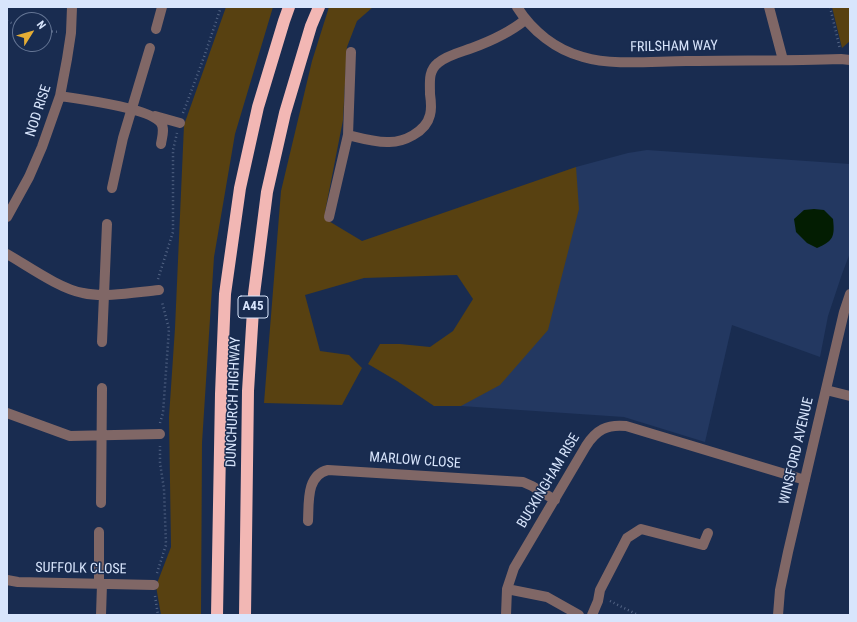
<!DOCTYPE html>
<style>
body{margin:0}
#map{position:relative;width:857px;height:622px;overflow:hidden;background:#192c50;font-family:"Roboto Condensed",sans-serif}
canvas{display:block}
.frame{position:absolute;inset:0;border:8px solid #d8e5fc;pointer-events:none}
.north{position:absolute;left:12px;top:12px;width:40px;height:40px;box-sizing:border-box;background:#192c50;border:1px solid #657695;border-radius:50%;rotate:53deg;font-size:11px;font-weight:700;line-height:16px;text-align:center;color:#d8e5fc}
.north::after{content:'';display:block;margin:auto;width:14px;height:18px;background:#e5ad35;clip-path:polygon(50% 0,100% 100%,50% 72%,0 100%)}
</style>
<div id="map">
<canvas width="857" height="622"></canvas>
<div class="frame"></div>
<div class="north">N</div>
</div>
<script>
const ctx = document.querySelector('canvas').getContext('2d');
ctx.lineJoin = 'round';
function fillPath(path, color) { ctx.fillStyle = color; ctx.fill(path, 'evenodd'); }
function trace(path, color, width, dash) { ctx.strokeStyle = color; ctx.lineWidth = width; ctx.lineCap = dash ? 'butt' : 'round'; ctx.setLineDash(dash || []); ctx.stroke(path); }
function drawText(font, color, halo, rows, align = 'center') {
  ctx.font = font + ' "Roboto Condensed",sans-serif'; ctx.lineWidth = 3; ctx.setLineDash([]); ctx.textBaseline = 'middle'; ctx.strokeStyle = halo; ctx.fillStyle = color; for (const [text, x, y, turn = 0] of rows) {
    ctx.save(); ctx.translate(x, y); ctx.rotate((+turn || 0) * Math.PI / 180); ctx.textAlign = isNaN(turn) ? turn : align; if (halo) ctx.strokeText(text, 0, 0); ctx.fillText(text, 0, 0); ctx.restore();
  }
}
fillPath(new Path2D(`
 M647,150L850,164V253L842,274L828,316L820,357L732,325L705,442L624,417L461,406L576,167L628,153Z`), '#233861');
fillPath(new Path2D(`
 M226,7H273L235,134L214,257L202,443L201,615H161L156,586L171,547L169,417L175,328L184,125Z
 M329,7H373L357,21L347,47L343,120L325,212L327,220L362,241L576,167L579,209L548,330L500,385L461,406H434L397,381L368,364L380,344H400L430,347L453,331L473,299L457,275L364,278L305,295L320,351L349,355L362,368L342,405L264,403L281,191L312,61Z
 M832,7H850V41L842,48Z`), '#584111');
fillPath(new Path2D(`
 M814,209L824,210L833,219C835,237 833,241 817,248L807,243L796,232L794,219L804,210Z`), '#031d02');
trace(new Path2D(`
 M830,7L840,49
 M7,21L20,27
 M44,31L60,32
 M183,113L204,57L221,7
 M158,279L173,232V150L177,133
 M160,423L163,413L169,329L162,302
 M157,573L166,545L164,489L160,463V446
 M155,596L158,615
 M610,601L638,615`), '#546585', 2.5, [1, 3]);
trace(new Path2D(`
 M517,7C532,31 556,50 583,57C613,66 654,61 686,61C738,60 789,61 841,59L850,60
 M769,7L783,60
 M156,29L162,7
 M60,96C80,99 150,108 161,123C165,129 162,137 161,144
 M155,116L180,123
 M348,135L351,52
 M112,188L123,138L150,48
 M7,217L29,177L42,147L60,96L67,59L71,33L72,7
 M329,217L348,135C360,138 374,142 387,142C403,143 426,132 430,115C432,108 431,101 430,94C430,82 428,71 438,63C447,55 461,52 472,48C491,41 509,33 525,20
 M7,254C28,266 60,289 83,293C105,298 137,292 159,290
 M102,342L107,224
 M826,390L850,396
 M7,413L70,436L160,434
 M101,503L102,388
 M308,521C309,503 306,475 328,470L523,482L532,486L555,500
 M99,532V583
 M7,580L18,582L154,585
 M507,589L547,597L579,615
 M101,615L102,584
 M506,615L507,589L514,568L586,446C596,430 607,424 626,426L805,480
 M592,615L598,601L600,590L627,538L641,529L703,545L708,533
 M778,615L780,590L788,552L844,312L850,294`), '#806766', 10);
trace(new Path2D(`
 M217,615L221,394L225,294L240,188L258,107L284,21L289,7
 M245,615L248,391L254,294L267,192L285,113L311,26L319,7`), '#f2b7b4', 12);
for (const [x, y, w] of [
 [253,307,30]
]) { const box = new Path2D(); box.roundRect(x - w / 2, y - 11, w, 22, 3); ctx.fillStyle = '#192c50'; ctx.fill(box); trace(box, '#d8e5fc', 1); }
drawText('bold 13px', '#d8e5fc', null, [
 ["A45",253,307]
]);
drawText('14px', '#d8e5fc', '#192c50', [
 ["FRILSHAM WAY",674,47,-1],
 ["NOD RISE",39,111,-72],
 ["DUNCHURCH HIGHWAY",234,402,-88],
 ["WINSFORD AVENUE",797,451,-77],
 ["MARLOW CLOSE",415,461,4],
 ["BUCKINGHAM RISE",549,481,-59],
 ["SUFFOLK CLOSE",81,569,1]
]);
</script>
